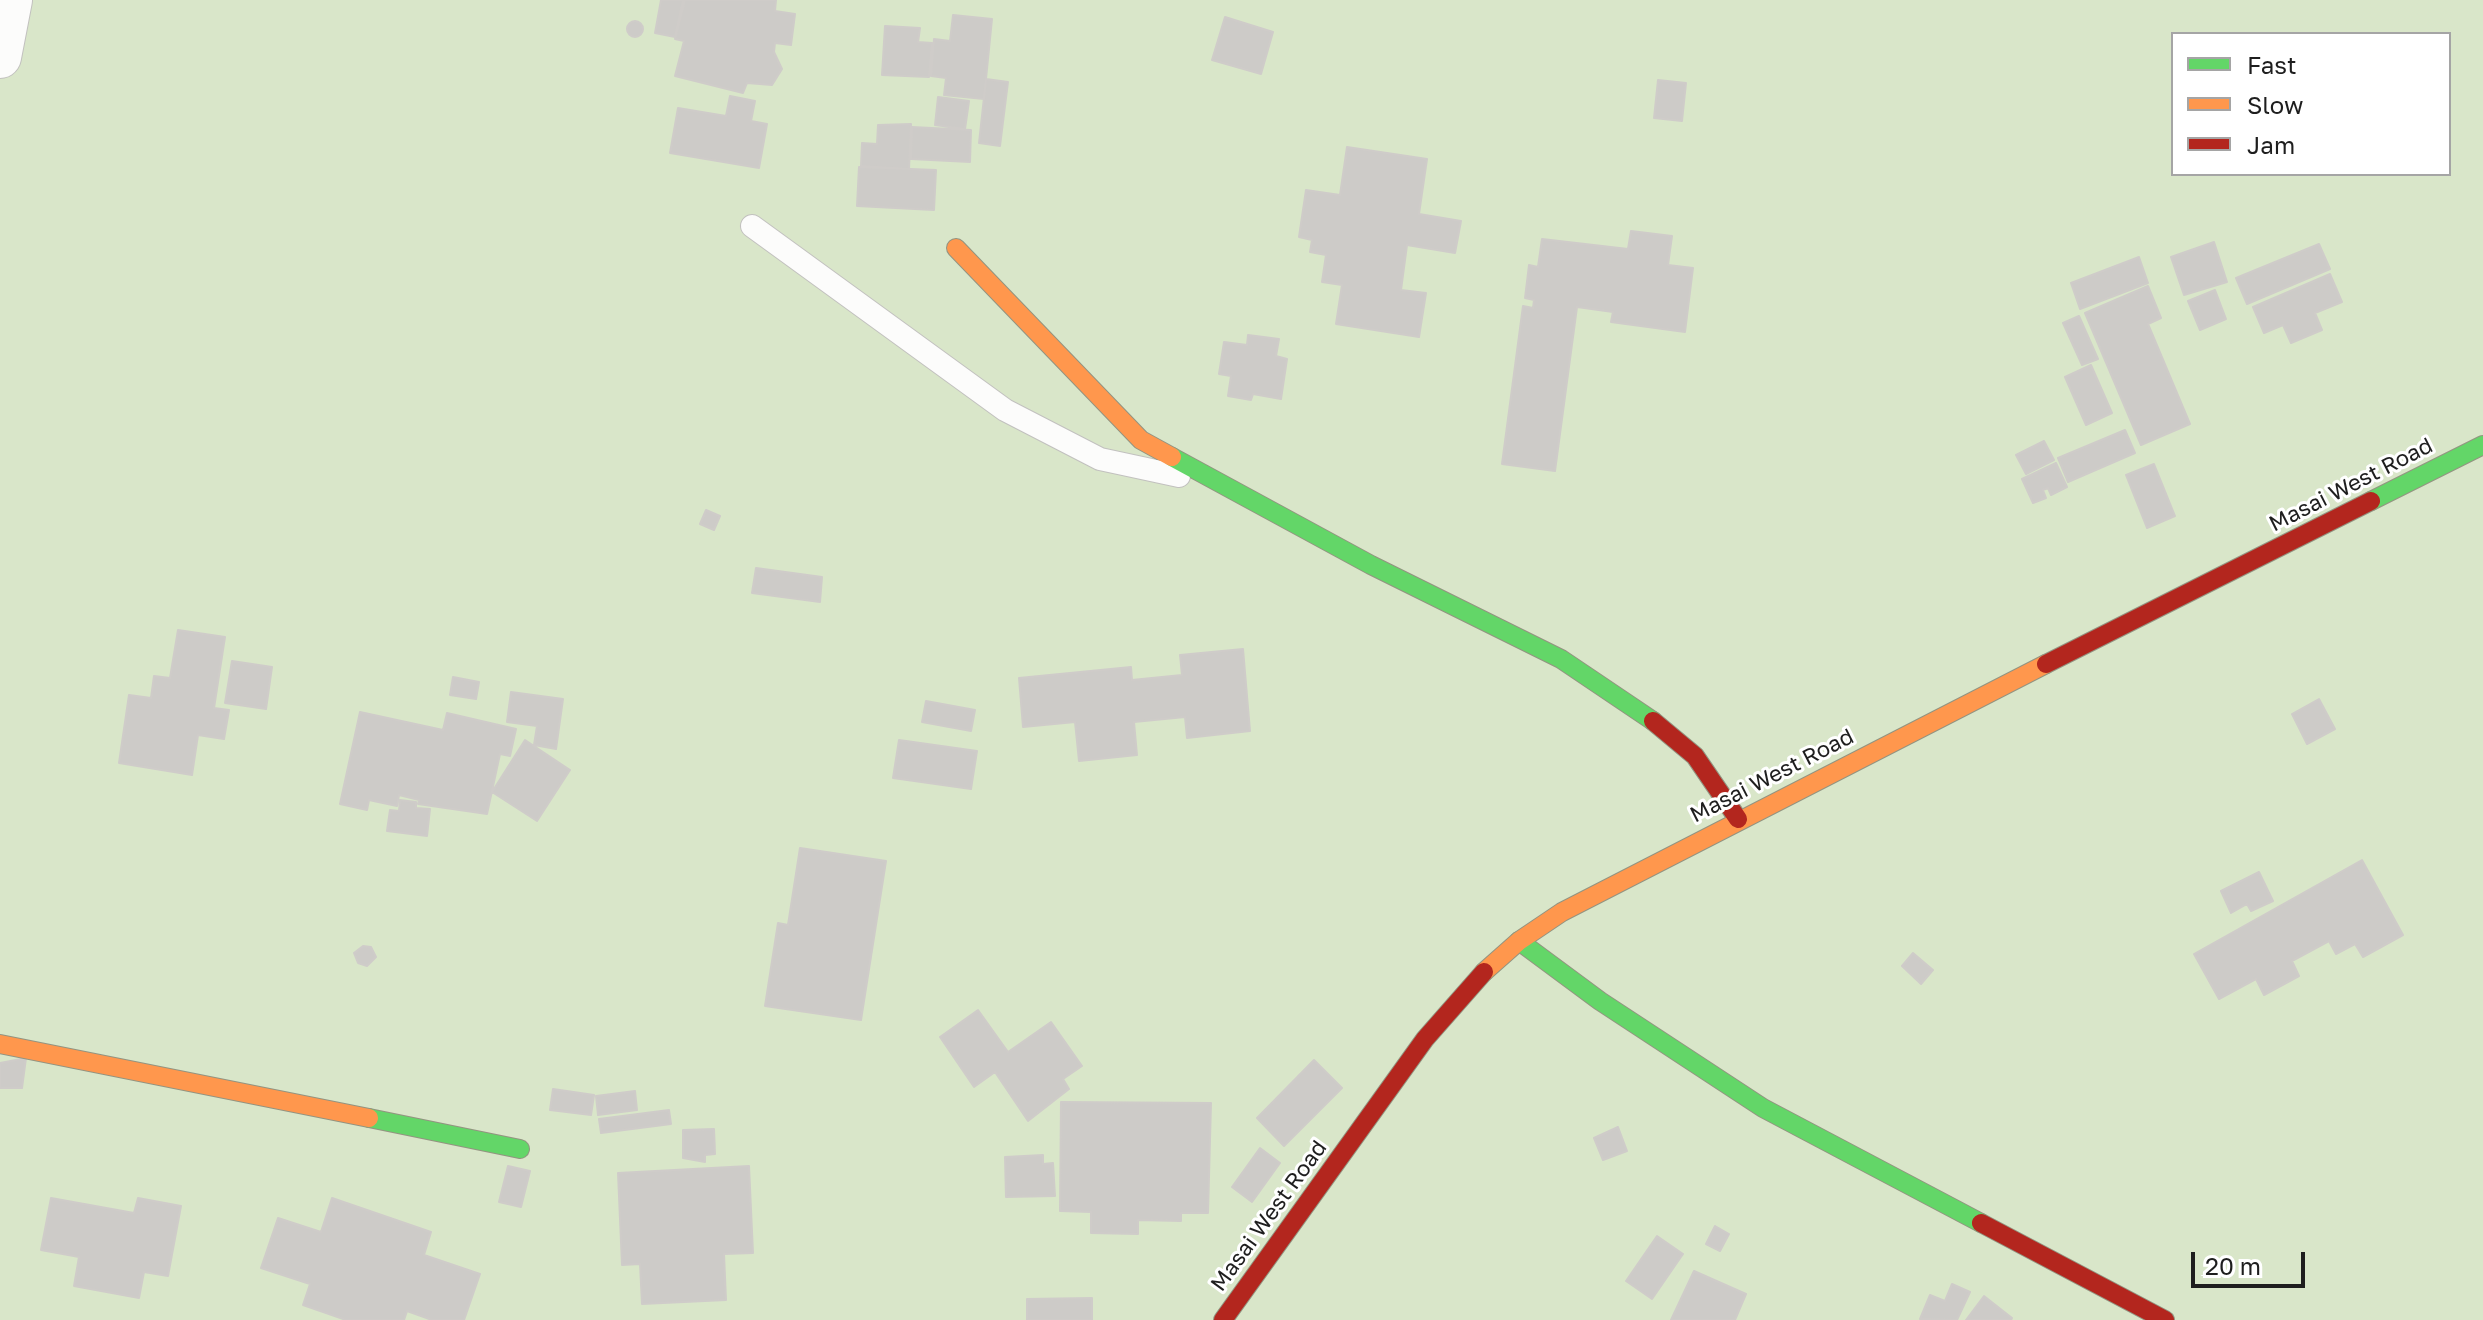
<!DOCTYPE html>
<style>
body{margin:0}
#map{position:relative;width:2483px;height:1320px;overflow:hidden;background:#eceae7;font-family:"Golos Text",sans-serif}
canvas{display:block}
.legend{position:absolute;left:2171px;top:32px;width:280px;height:144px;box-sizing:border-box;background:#fff;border:2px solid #a5a5a5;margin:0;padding:10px 14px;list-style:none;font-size:24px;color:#1e1e1e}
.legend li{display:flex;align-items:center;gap:16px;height:40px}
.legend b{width:40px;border:2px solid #a5a5a5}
.scale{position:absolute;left:2191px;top:1252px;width:114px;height:36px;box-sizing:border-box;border:4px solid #1e1e1e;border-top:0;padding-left:10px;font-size:24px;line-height:28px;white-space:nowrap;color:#1e1e1e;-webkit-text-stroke:6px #fff;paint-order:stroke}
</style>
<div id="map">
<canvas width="2483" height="1320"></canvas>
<ul class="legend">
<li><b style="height:10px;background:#63d668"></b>Fast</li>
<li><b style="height:10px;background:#ff974d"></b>Slow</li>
<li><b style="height:10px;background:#b3261e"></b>Jam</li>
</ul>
<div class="scale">20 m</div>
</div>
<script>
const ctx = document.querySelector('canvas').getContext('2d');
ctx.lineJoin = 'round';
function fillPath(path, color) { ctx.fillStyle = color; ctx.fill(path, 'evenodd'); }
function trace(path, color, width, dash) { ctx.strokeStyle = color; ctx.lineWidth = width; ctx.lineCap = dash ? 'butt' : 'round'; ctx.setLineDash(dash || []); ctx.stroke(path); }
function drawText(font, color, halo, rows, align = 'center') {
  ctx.font = font + ' "Golos Text",sans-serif'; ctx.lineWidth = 6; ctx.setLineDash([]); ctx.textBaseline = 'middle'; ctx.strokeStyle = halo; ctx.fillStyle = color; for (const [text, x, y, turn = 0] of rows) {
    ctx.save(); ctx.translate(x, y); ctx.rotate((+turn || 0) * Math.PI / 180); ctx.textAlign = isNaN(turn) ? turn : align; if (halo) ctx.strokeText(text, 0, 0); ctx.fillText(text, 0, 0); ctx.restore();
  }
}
fillPath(new Path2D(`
 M0,0H2483V1320H0ZM2173,34H2449V174H2173Z`), '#d9e6c9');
const building = new Path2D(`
 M661,0H683L675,37L655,33Z
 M685,0H776L775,11L795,14L791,45L775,43L774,52L782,69L772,85L747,83L743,93L675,76L684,41L675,39Z
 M953,15L992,19L984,99L944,95L946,78L931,76L934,39L950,41Z
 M1225,17L1273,32L1261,74L1212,60Z
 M627 29a8 8 0 1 1 16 0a8 8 0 1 1-16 0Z
 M885,26L920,28L918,42L932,43L929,77L882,75Z
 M986,79L1008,82L1000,146L979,143Z
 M1658,80L1686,83L1682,121L1654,118Z
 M730,96L755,101L751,121L767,124L759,168L670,153L678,108L726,116Z
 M938,97L969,101L965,129L935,125Z
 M911,124L909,169L861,166L862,143L877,144L878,125Z
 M912,127L971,130L970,162L911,159Z
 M1347,147L1427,159L1419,214L1461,221L1455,253L1407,245L1401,290L1426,293L1419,337L1336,324L1342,285L1322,282L1326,255L1310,252L1312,240L1299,237L1306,190L1340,195Z
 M859,167L936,170L934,210L857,206Z
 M1631,231L1672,236L1668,265L1693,268L1685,332L1611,322L1613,312L1577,307L1555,471L1502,464L1523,306L1533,308L1534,300L1525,298L1529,265L1538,267L1542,239L1628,249Z
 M2214,242L2227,282L2184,295L2171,257Z
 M2319,244L2330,269L2247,304L2236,278Z
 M2139,257L2148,283L2080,309L2071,283Z
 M2330,274L2342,302L2315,313L2322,330L2291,343L2283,325L2264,333L2253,307Z
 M2148,286L2161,318L2148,324L2190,424L2141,445L2085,313Z
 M2215,290L2226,319L2200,330L2188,301Z
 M2079,316L2098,359L2082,365L2063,323Z
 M1248,335L1279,339L1276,356L1287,359L1281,399L1253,394L1251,400L1228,396L1231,376L1219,374L1224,342L1247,345Z
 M2091,365L2112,413L2086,425L2065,377Z
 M2125,430L2135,453L2068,482L2058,458Z
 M2044,441L2054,460L2026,474L2016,455Z
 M2056,463L2067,487L2051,495L2048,488L2043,490L2046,498L2033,503L2022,479Z
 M2154,464L2175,516L2147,528L2126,475Z
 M706,510L720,516L714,530L700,524Z
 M756,568L822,577L820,602L752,593Z
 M178,630L225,637L214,708L229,710L224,739L198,735L192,775L119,763L129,695L151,698L154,676L170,678Z
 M1243,649L1250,731L1187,738L1185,717L1134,722L1137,755L1079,761L1075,722L1023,727L1019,678L1131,667L1132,680L1182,675L1180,655Z
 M232,661L272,667L266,709L225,703Z
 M453,677L479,682L476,699L450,695Z
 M511,692L563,699L556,749L534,745L537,726L507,722Z
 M2319,699L2335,729L2307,744L2292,714Z
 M926,701L975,710L971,731L922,722Z
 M360,712L443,730L447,713L516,729L510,756L500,754L487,814L418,804L419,800L399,795L397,806L369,800L367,810L340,804Z
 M525,740L570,770L537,821L492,792Z
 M899,740L977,751L971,789L893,778Z
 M400,800L416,802V808L430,809L427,836L387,831L390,810L399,811Z
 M800,848L886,861L861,1020L765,1006L778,923L788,925Z
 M2362,860L2403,935L2363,957L2355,944L2336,954L2329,941L2292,961L2299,976L2264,995L2256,979L2219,999L2194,954Z
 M2259,872L2273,901L2251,911L2247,904L2231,913L2221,891Z
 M363,946L371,947L376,957L367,966L358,963L354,953Z
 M1913,953L1933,970L1921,984L1902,966Z
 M978,1010L1008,1052L1051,1022L1082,1066L1063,1079L1069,1089L1028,1121L995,1072L974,1087L940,1037Z
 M26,1058L22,1088H0V1063Z
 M1314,1060L1342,1088L1284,1146L1257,1118Z
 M553,1089L594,1095L591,1115L550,1110Z
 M635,1091L637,1110L598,1115L596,1096Z
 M1061,1102L1211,1103L1208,1213H1181V1221L1138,1220V1234L1091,1233V1212L1060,1211Z
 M669,1110L671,1124L601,1133L599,1119Z
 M1618,1127L1627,1151L1603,1160L1594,1138Z
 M714,1129L715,1154L705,1155V1162L683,1158V1130Z
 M1260,1148L1280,1163L1252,1202L1232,1187Z
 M1043,1155V1164L1053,1163L1055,1196L1006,1197L1005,1157Z
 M508,1166L530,1171L521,1207L499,1202Z
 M749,1166L753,1253L724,1254L726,1300L642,1304L640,1264L622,1265L618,1173Z
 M51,1198L134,1213L138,1198L181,1206L168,1276L144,1272L139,1298L74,1286L79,1257L41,1250Z
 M332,1198L431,1232L424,1255L480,1274L464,1320H432L407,1311L404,1320H346L303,1305L310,1284L261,1268L278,1218L321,1232Z
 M1715,1226L1729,1234L1720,1251L1706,1244Z
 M1657,1236L1683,1254L1652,1299L1626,1281Z
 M1694,1271L1746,1294L1735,1320H1671Z
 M1952,1284L1970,1292L1957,1320L1920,1319L1930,1295L1945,1301Z
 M1984,1296L2012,1318L2011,1320H1966Z
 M1092,1298V1320H1027V1299Z`);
fillPath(building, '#cdcbc8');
trace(building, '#cfccc9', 2);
const lane = new Path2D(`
 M752,226L1005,410L1100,459L1179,476`);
const street = new Path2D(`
 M0,57L11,0`);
const fast = new Path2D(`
 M1172,457L1371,565L1561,659L1653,721
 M2371,501L2483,445
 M1519,941L1600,1001L1763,1108L1981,1223
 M369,1118L520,1149`);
const slow = new Path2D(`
 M956,248L1141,440L1172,457
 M1484,972L1519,941L1562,912L2046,664
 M0,1044L369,1118`);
const jam = new Path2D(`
 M2046,664L2371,501
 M1653,721L1695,756L1738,819
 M1981,1223L2165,1320
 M1223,1320L1425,1039L1484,972`);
trace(lane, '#c2c1bf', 24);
trace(street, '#c2c1bf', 44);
trace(fast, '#939481', 20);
trace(slow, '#939481', 20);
trace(jam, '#939481', 20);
trace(lane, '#fcfcfb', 22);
trace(street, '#fcfcfb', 42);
trace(fast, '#63d668', 18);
trace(slow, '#ff974d', 18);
trace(jam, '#b3261e', 18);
drawText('22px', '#1e1e1e', '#fff', [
 ["Masai West Road",2351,485,-27],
 ["Masai West Road",1772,776,-27],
 ["Masai West Road",1269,1216,-54]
]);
</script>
